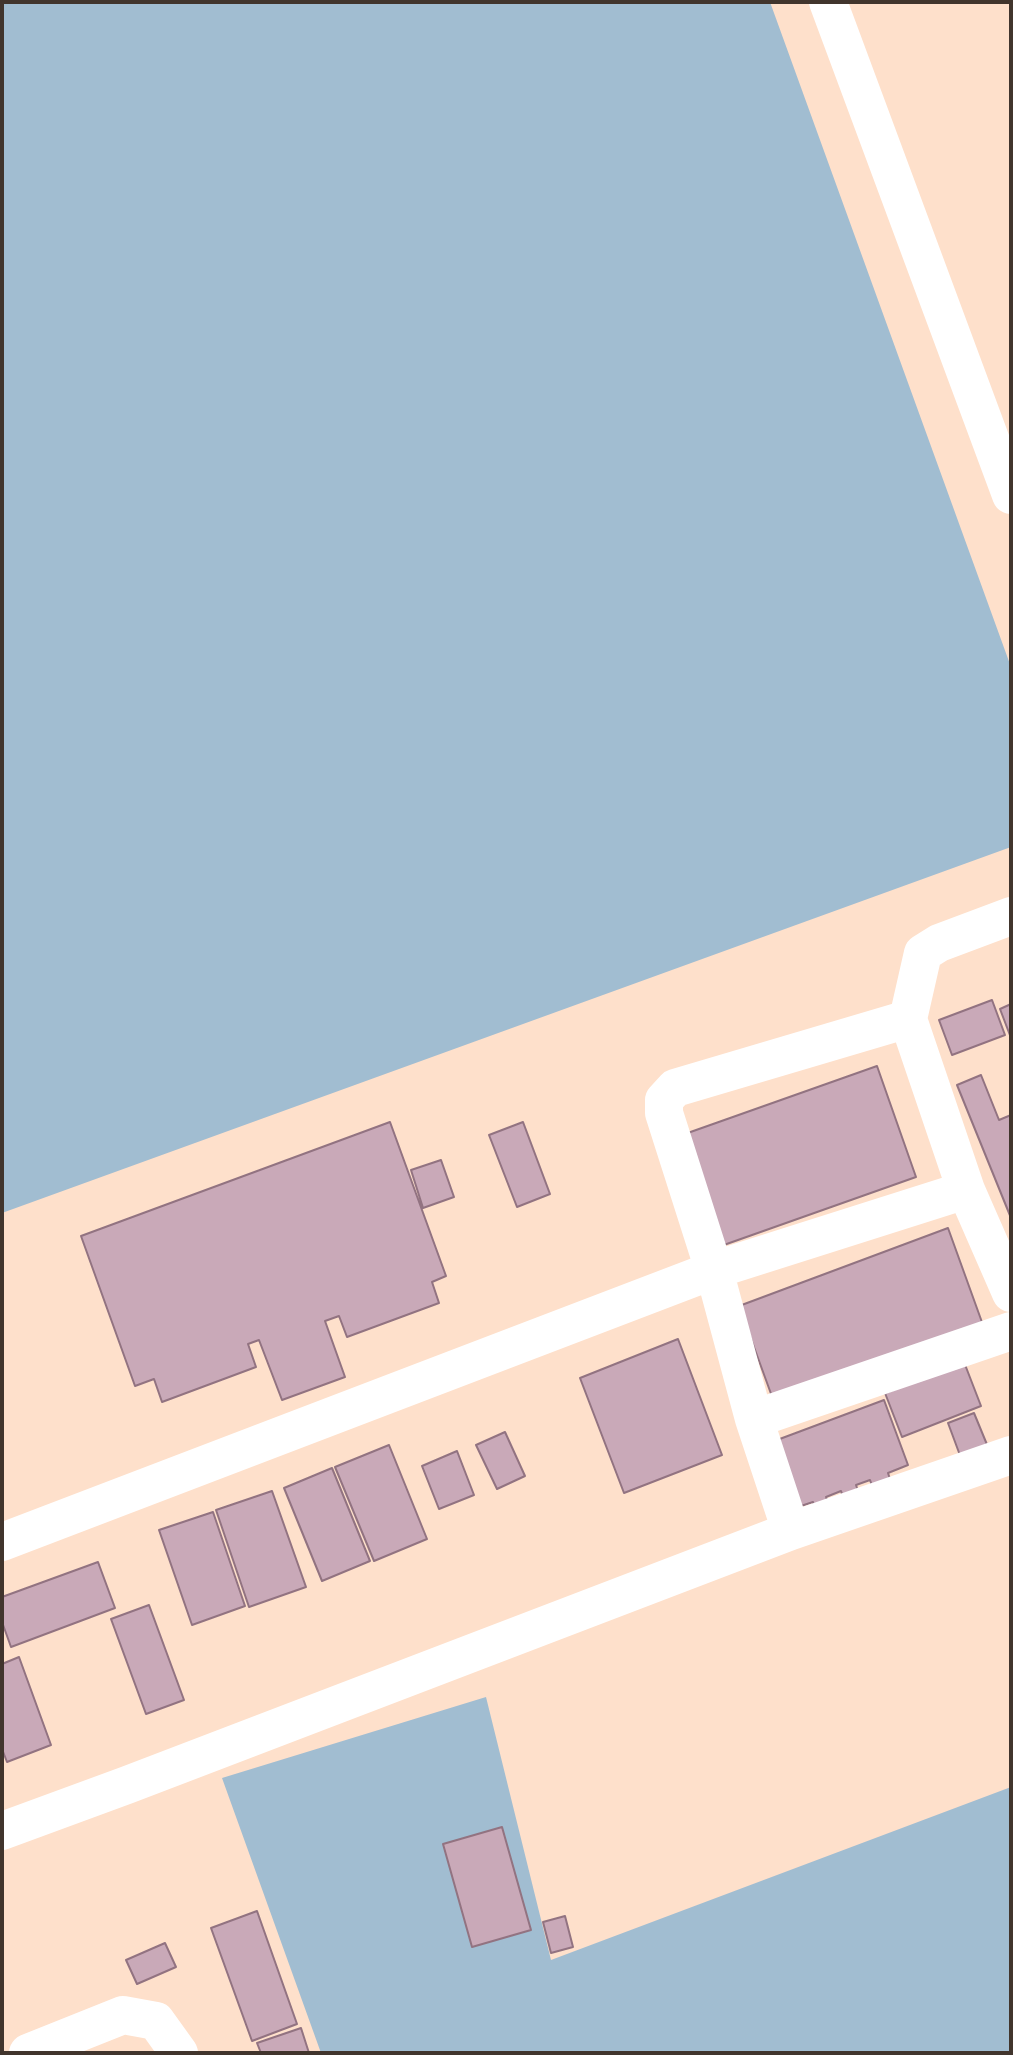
<!DOCTYPE html>
<style>
body{margin:0}
#map{position:relative;width:1013px;height:2055px;overflow:hidden;background:#fee0cb;font-family:"Titillium Web",sans-serif}
canvas{display:block}
.frame{position:absolute;inset:0;border:4px solid #41352d;pointer-events:none}
</style>
<div id="map">
<canvas width="1013" height="2055"></canvas>
<div class="frame"></div>
</div>
<script>
const ctx = document.querySelector('canvas').getContext('2d');
ctx.lineJoin = 'round';
function fillPath(path, color) { ctx.fillStyle = color; ctx.fill(path, 'evenodd'); }
function trace(path, color, width, dash) { ctx.strokeStyle = color; ctx.lineWidth = width; ctx.lineCap = dash ? 'butt' : 'round'; ctx.setLineDash(dash || []); ctx.stroke(path); }
fillPath(new Path2D(`
 M2,2H770L1011,667V847L2,1213Z
 M486,1697L551,1960L1011,1787V2053H321L222,1778Z`), '#a1bdd1');
const building = new Path2D(`
 M992,1000L1005,1035L952,1055L939,1020Z
 M1011,1004V1038L1000,1009Z
 M877,1066L916,1177L721,1246L682,1135Z
 M981,1075L999,1120L1011,1115V1218L957,1085Z
 M390,1122L446,1276L432,1282L439,1303L347,1337L339,1316L325,1321L345,1377L282,1400L259,1340L248,1344L256,1367L162,1402L154,1379L135,1386L81,1236Z
 M523,1122L550,1194L517,1207L489,1135Z
 M441,1160L454,1197L423,1208L411,1170Z
 M948,1228L983,1325L774,1402L739,1306Z
 M678,1339L722,1455L624,1493L580,1378Z
 M964,1362L981,1406L902,1437L885,1393Z
 M884,1400L908,1465L888,1473L893,1488L875,1494L870,1480L856,1485L861,1500L846,1506L841,1491L826,1497L831,1511L817,1516L813,1502L801,1506L777,1440Z
 M974,1413L988,1447L961,1458L948,1423Z
 M505,1432L525,1476L497,1489L476,1445Z
 M389,1445L427,1539L374,1561L335,1467Z
 M457,1451L474,1495L439,1509L422,1466Z
 M332,1468L370,1561L322,1581L284,1488Z
 M272,1491L306,1587L249,1607L216,1510Z
 M213,1512L245,1606L192,1625L159,1530Z
 M98,1562L115,1608L11,1647L2,1622V1597Z
 M149,1605L184,1700L146,1714L111,1619Z
 M19,1657L51,1745L7,1762L2,1749V1664Z
 M502,1827L531,1930L472,1947L443,1844Z
 M257,1911L297,2024L252,2041L211,1928Z
 M565,1916L573,1947L551,1953L543,1922Z
 M165,1943L176,1967L137,1984L126,1960Z
 M301,2028L309,2053H261L257,2043Z`);
fillPath(building, '#c9a9b8');
trace(building, '#927381', 2);
trace(new Path2D(`
 M828,2L1011,495
 M908,1019L923,953L939,943L1011,916
 M754,1419L1011,1331
 M791,1531L754,1419L714,1270L664,1113V1100L675,1088L908,1019L966,1190
 M2,1542L714,1270L966,1190L1011,1293
 M2,1831L127,1785L791,1531L1011,1455
 M28,2053L123,2015L156,2021L179,2053`), '#fff', 38);
</script>
